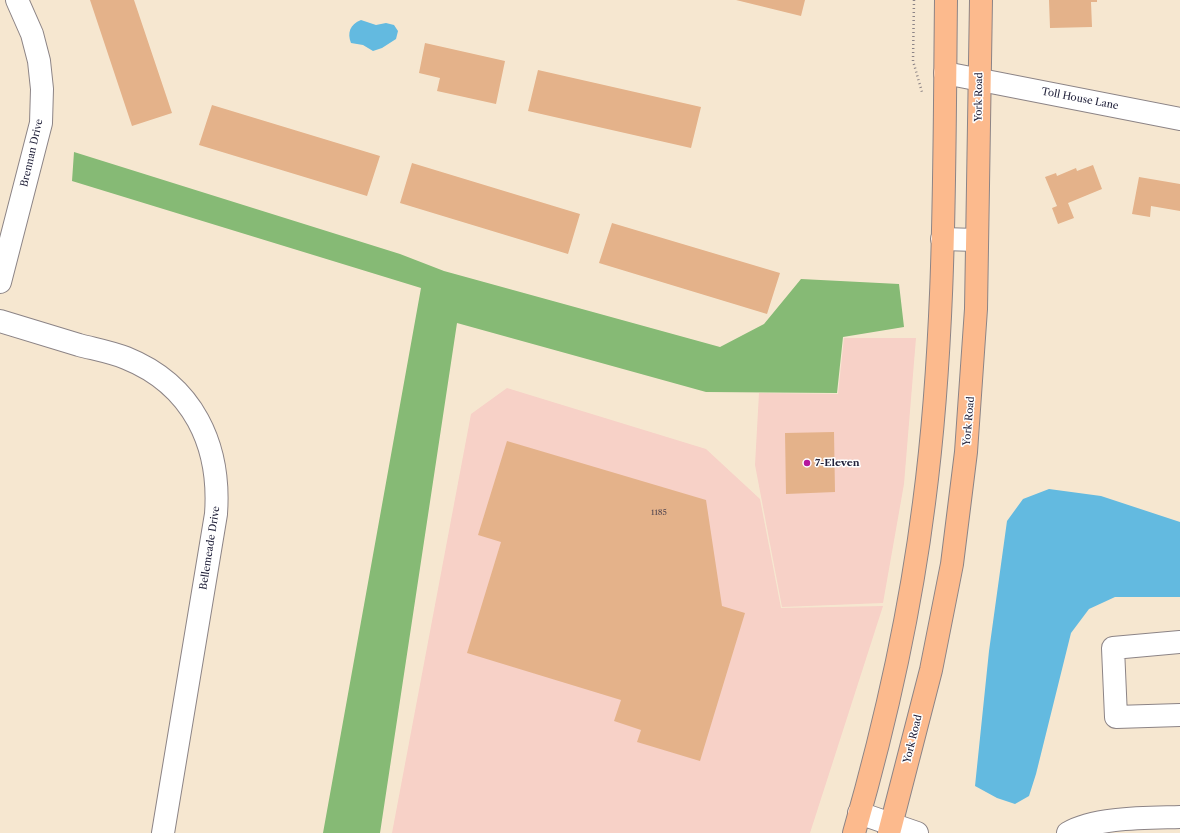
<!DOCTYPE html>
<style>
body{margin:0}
canvas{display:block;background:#f6e7d0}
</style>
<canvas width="1180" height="833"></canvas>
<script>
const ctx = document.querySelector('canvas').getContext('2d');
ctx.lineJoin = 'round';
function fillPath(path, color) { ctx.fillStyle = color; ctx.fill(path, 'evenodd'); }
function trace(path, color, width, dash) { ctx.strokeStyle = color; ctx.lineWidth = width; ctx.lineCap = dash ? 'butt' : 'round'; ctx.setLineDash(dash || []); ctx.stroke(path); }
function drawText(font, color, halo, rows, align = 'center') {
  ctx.font = font + ' "Libre Caslon Text",serif'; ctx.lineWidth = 3; ctx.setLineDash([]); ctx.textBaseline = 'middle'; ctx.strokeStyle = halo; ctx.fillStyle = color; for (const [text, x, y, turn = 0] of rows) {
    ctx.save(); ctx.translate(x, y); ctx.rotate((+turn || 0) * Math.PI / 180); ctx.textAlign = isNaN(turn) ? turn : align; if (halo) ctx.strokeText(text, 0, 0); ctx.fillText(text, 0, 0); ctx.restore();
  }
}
fillPath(new Path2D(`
 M844,338H916L904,484L883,603L782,607L755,465L759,393L838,394Z
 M507,388L706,449L760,499L781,608L883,606L810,833H392L471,414Z`), '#f7d1c7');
fillPath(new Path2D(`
 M74,152L400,254L444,271L720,347L764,324L801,279L899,284L904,327L843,337L837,393L706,392L457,323L380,833H323L421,288L72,181Z`), '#86ba75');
fillPath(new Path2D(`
 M361,20L376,25L386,23L394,25L398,31L396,39L382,48L373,51L363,45L351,43C347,33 350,24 361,20Z
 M1049,489L1101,496L1180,522V597H1115L1089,609L1071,633L1036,774L1029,796L1015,804L997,798L975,786L989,651L1007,521L1023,499Z`), '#63bae0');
fillPath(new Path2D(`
 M90,0H134L172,113L132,126Z
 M736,0H805L801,16Z
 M1049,0H1097V2H1091L1092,27L1050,28Z
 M425,43L505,61L496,104L437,91L440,78L419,73Z
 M538,70L701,107L691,148L528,111Z
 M212,105L380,156L367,196L199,145Z
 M412,163L580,214L568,254L400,203Z
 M1093,165L1102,189L1068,203L1074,218L1058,224L1052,208L1057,206L1045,177L1056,173L1057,176L1076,168L1077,171Z
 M1139,177L1180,184V211L1151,206L1150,217L1132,214Z
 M612,223L780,273L767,314L599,263Z
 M834,432L835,492L786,494L785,433Z
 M507,441L706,500L722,606L745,613L700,761L637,742L641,730L614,721L621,700L467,653L501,542L478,535Z`), '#e4b28a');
const minor = new Path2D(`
 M945,73L1180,119
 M942,239L977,240
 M0,282L41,123L42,89L39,61L32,34L17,0
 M0,321C26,329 52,337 79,345C94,349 111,352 126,358C193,385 221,445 216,514L163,833
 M1180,642L1113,648L1116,717L1180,715
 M859,813L917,833
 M1068,833C1095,817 1148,818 1180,817`);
const highway = new Path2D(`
 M854,833C885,725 910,614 924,503C946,336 944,167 946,0
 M889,833L931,670L952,564L966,452L976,309L981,0`);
trace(minor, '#8c8486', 24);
trace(highway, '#8c8486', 24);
trace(new Path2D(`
 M914,0L913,61L922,92`), '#8c8486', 2.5, [1, 3]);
trace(minor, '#fff', 22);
trace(highway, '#fcba8d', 22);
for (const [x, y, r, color] of [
 [807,463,4,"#b5179e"]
]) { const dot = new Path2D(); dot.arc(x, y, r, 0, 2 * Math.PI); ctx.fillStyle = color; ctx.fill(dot); trace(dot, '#fff', 1.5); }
drawText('8px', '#52464f', null, [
 ["1185",659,513]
]);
drawText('10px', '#22223b', '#fff', [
 ["York Road",979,97,-89],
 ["Toll House Lane",1080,99,11],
 ["Brennan Drive",32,153,-77],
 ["York Road",969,421,-85],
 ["Bellemeade Drive",210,548,-81],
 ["York Road",913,739,-76]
]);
drawText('bold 10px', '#22223b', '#fff', [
 ["7-Eleven",815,463]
], 'left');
</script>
